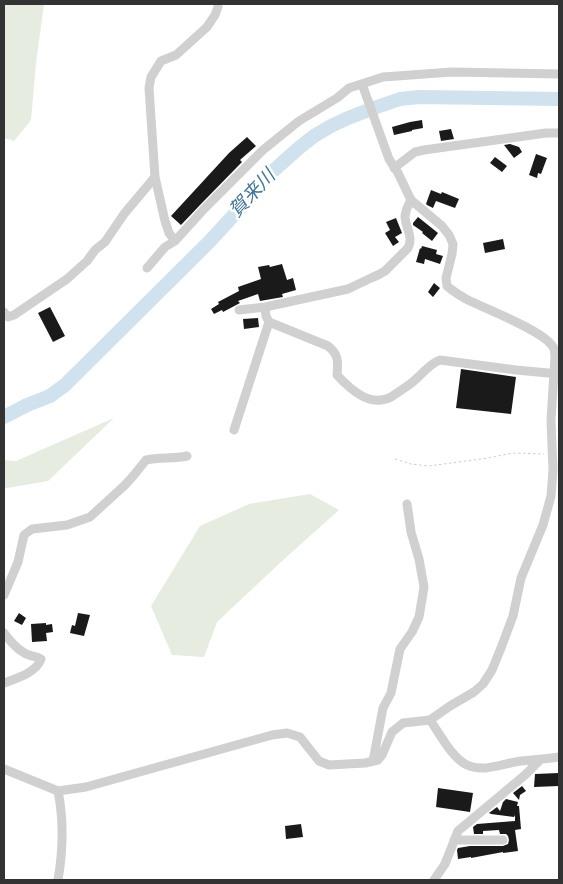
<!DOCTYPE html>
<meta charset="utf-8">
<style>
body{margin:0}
#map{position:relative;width:563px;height:884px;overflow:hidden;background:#fff;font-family:"DM Sans",sans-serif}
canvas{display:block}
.frame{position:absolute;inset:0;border:5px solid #333;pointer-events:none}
</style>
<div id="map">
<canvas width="563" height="884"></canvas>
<div class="frame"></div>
</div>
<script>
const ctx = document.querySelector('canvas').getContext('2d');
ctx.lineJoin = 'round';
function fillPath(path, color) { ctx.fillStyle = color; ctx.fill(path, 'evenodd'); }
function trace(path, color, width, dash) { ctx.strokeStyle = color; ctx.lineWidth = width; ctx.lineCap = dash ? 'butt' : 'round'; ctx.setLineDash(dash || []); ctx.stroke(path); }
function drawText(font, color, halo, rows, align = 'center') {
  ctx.font = font + ' "DM Sans","Noto Sans JP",sans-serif'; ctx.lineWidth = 5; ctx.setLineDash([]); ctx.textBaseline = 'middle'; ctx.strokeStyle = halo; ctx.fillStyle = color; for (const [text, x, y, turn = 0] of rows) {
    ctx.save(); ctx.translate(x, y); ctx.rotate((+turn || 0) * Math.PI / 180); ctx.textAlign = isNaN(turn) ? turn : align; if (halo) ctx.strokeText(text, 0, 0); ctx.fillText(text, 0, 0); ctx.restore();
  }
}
fillPath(new Path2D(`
 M4,4H44L36,63L31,120L14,141L4,138Z
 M114,418L48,481L7,488L4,487V460L16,461Z
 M310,494L339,510L282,561L217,622L204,657L172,655L151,606L200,526L249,504Z`), '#e6ecdf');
trace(new Path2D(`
 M4,417L27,405L50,396L65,385L210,241L253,194L264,179L300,147L314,136L331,126L348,118L374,108L400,99L419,97L559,99`), '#cfe2ee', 14);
fillPath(new Path2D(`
 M422,120L423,128L412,130V131L394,135L392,127L410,122Z
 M451,129L454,139L441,141L439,131Z
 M247,137L256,146L240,160L242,162L200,205L181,225L171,216L229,153Z
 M510,144L519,147L522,152L514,158L504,145Z
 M536,154L547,158L541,174L538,173L537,178L529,175Z
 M495,157L507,166L502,172L490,163Z
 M431,190L441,194L442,192L459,199L455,208L436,201L433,208L427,205L426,204Z
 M418,217L438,233L432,241L422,233L423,232L413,225V223Z
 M396,218L402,233L395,237L399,242L393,246L385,233L390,230L386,222Z
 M503,239L505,249L485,253L483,243Z
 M422,246L437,250L436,254L443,256L440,264L425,259L424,264L416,262L420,248L421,249Z
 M282,264L287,280L293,278L296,290L282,294L283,297L260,301L258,294L238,301L240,303L223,312L222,310L214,314L211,309L219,304L218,302L239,291L238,287L261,279L258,267L269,265L270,267Z
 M434,283L440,288L433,297L428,292Z
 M50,307L65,336L53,342L38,313Z
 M258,318L259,327L244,329L243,319Z
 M461,369L516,377L511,414L456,408Z
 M19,613L26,618L22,625L14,621Z
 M78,613L90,615L84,636L70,633L72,625L75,626Z
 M46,623V625L52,624L53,632L46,633L47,641L32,642L31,624Z
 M559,773V786L534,787L535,774Z
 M522,786L526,791L520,795L519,800L513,793Z
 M438,788L473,793L470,812L436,807Z
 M506,799L518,802L517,806H519L521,829L515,830L518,851L503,853V852L471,858V857L458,859L457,850L458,848L470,846H503L508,844L509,840L508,836L506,834H500L499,830L483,831V834H474L473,827L477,824L515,821V815L514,817L491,814L489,813L497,807L500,811L503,802Z
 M301,824L303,837L286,839L285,826Z`), '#1a1a1a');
trace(new Path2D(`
 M395,459L411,464L429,466L488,458L513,453L544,454`), '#cdcdcd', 1, [2.5, 2.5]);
trace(new Path2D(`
 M394,168L415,152L424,150L546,133H559
 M175,241L169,233L165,221L155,177L149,88L151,77L161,61L176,55L207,27L215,15L218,7V4
 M147,268L165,247L175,241L204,209L263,150L299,121L337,98L349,88L383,77L452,72L559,74
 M239,310L265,307L348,289L371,278L378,275L385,271L408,248C414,237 405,227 405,216C406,209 408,205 411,200
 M4,312L8,317L14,315L67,279L87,261L95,250L105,242L124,214L155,177
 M269,322L328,346C339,355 338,361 337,375C350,389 370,408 391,397C394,395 397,393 400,391C406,387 411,384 416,379C424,372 431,363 440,360L516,370L559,374
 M234,430L269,322L266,316L265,307
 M4,595L18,562L24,535L32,529L67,525L90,517L125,485L134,475L146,460C160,457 174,459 187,456
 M4,633C10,641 19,652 29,655C34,657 36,656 41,659C36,673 17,678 4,683
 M430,720C440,734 452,758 467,765C484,773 504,763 521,761C534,760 546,759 559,757
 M373,761L383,708L391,693L400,649L412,632L419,617L424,587L419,559L411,532L407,504
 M4,769L58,791L86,787L272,735L287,733L300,737L319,761L329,765L365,763L378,760L382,755L392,732L403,723L430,720L450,706L474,692L483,684L492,670L501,648L513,616L521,578L543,525L551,496L553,470L551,420L555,357C555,355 555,352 554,349C549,333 487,309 470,301C462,297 454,292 447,286L446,278L452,254L453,244L449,235L442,226L411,200L398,173L389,159L362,84
 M454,840H503
 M58,880C63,851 64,821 58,791
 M434,880L445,864L458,831L525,775L540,760`), '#d0d0d0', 9);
drawText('italic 19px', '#3f7597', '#fff', [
 ["賀来川",253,194,-47]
]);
</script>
